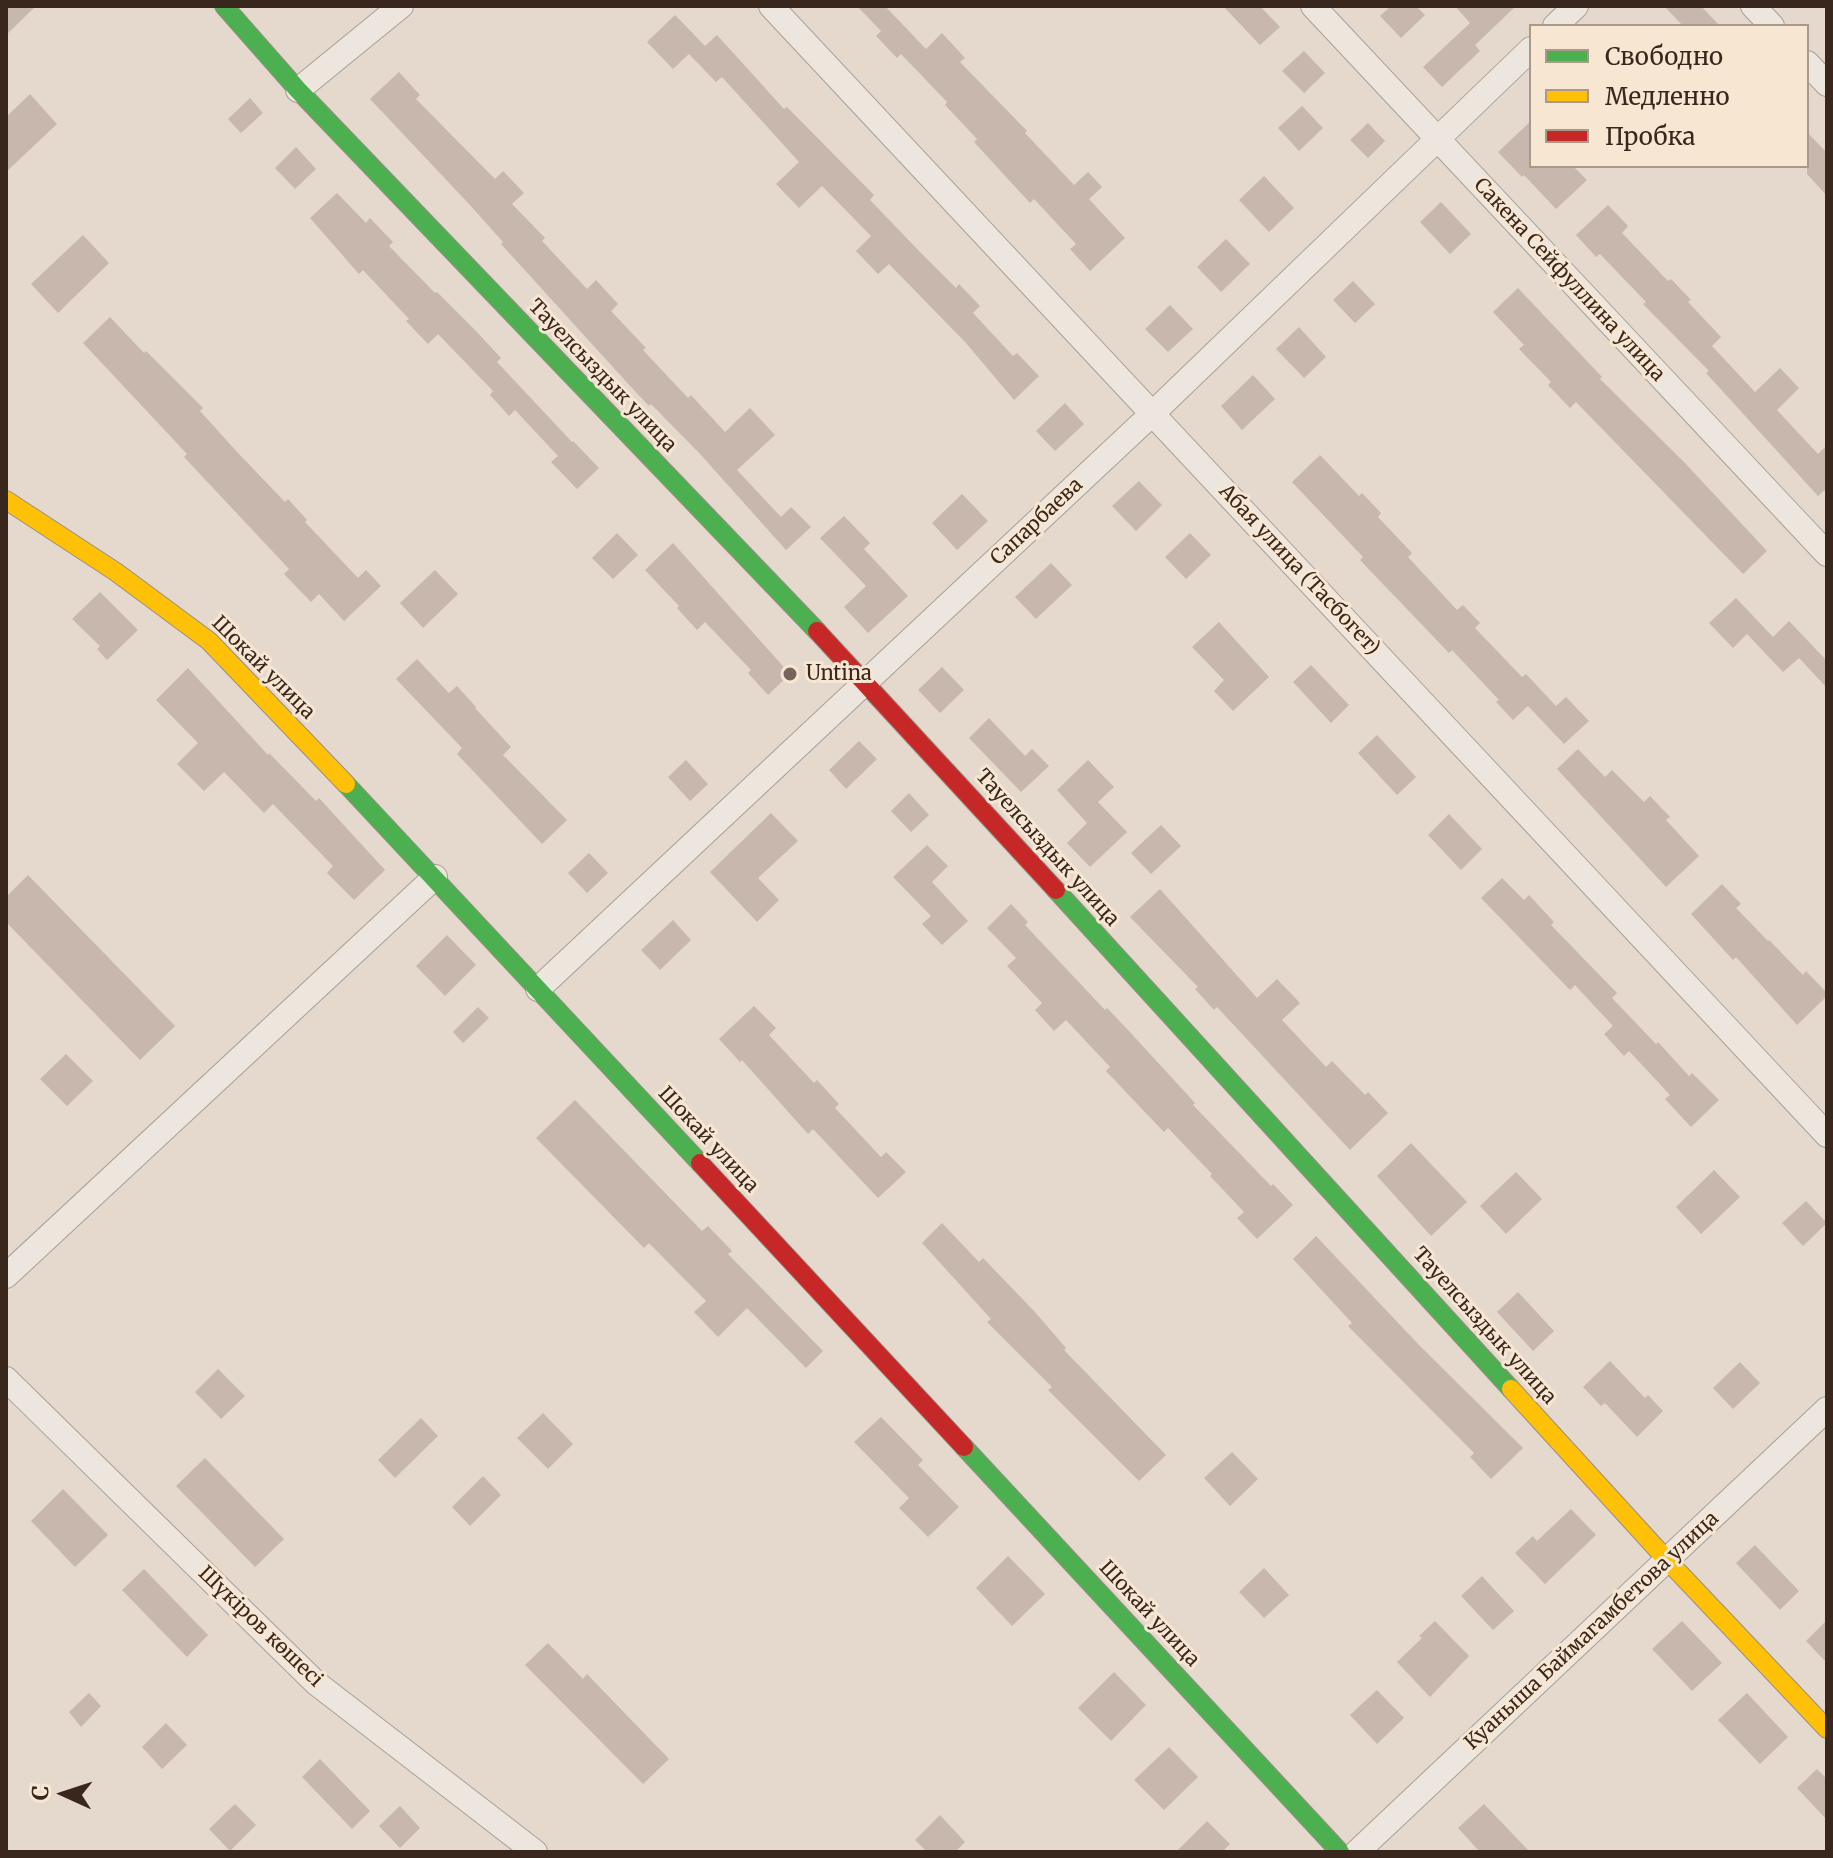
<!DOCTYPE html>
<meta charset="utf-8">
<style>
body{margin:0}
#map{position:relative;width:1833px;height:1858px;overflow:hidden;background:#e4d9cc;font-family:Merriweather,serif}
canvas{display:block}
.frame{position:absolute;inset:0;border:8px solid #39261d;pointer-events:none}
.legend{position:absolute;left:1529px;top:24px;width:280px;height:144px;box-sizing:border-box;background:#f6e6d2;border:2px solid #aa998a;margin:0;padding:10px 14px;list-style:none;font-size:24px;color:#39261d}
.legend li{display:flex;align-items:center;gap:16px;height:40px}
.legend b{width:40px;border:2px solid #aa998a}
.north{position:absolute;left:24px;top:1754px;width:80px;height:80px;-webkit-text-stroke:6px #f6e6d2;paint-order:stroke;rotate:273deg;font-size:22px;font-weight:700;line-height:32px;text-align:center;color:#39261d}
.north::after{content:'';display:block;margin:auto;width:28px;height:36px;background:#39261d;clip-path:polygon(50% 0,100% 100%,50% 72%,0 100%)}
</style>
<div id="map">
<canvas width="1833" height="1858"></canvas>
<div class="frame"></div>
<ul class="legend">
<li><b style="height:10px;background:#4caf50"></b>Свободно</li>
<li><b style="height:10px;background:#ffc107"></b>Медленно</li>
<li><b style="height:10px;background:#c62828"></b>Пробка</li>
</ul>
<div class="north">С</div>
</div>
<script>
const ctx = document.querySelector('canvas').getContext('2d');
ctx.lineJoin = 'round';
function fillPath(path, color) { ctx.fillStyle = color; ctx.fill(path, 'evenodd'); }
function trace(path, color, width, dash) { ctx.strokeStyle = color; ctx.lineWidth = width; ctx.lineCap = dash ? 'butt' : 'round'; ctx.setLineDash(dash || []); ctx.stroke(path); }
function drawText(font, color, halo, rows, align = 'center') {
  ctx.font = font + ' Merriweather,serif'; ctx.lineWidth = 6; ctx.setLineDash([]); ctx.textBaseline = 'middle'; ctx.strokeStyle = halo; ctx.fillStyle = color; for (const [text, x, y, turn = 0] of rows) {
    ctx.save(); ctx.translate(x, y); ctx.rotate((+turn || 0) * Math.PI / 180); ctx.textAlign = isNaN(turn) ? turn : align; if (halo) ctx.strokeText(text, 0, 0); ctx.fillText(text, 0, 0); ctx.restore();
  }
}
fillPath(new Path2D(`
 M6,6H36L6,35Z
 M857,6H885L926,49L942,33L965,58L960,62L1027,131L1025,133L1074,185L1088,172L1102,187L1089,199L1125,238L1090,271L1070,249L1076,244L1034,199L1030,203L1007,178L974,142L977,139L945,105L947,102L901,54L897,58L876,36L881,31Z
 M1223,6H1260L1280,27L1260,45Z
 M1391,6H1416L1425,15L1401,38L1380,16Z
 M1455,6H1516L1475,45L1480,51L1442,87L1423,67L1470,23Z
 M1664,6H1701L1720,26H1683Z
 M675,15L705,46L717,35L784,109L787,107L874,195L870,200L921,253L956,288L959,284L980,306L973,313L1013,356L1017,353L1039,376L1014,400L966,343L889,264L878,274L856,251L871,236L822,186L799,208L776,184L799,162L722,77L716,82L689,54L673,69L647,42Z
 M1304,51L1325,73L1304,93L1282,71Z
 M399,72L420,95L416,99L495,179L503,171L524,193L512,204L545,238L542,241L587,289L596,280L618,304L611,311L646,348L643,350L688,398L691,395L725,432L750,408L775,435L737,470L781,517L791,507L811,527L786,550L701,455L651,404L649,406L631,387L501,244L503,242L469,204L370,99Z
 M30,94L57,124L6,172V117Z
 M250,98L263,113L241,133L228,119Z
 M1302,106L1323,128L1299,151L1278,128Z
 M1531,121V166H1573L1587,180L1556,209L1524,175L1522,177L1498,152Z
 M1368,123L1385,141L1368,158L1350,140Z
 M1807,132L1827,153V196L1807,174Z
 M296,147L316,169L295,189L275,168Z
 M1264,176L1294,208L1269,232L1239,200Z
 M337,193L366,223L370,218L393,242L389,246L435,293L437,292L475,330L501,358L497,362L572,442L573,441L599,468L577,489L551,462L558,456L515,410L509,416L490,395L493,391L438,334L428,344L406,321L409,319L363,270L359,274L310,218Z
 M1441,202L1471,234L1450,254L1420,222Z
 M1608,205L1628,226L1622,233L1668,281L1671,279L1691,300L1688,302L1721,337L1712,346L1755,392L1780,368L1799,388L1777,410L1818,454L1827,445V488L1818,496L1706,373L1709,371L1643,304L1646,302L1600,254L1596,257L1576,235Z
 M83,235L109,263L58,313L31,284Z
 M1226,239L1250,264L1221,292L1197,267Z
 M1353,281L1375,304L1355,323L1333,300Z
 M1518,288L1602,377L1600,379L1684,462L1767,551L1743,574L1576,402L1570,408L1548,385L1551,382L1519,349L1524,345L1493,312Z
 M1170,305L1193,329L1168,352L1145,329Z
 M110,317L144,353L146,351L203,408L200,411L239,454L285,502L288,499L307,520L305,522L358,578L366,570L381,586L344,621L319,594L311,602L284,574L289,569L184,457L187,454L83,343Z
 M1299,327L1326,357L1304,378L1276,349Z
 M1253,375L1275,399L1242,430L1221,406Z
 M1065,403L1084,424L1055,451L1036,431Z
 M1320,455L1359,496L1362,493L1381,513L1378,517L1412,553L1408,557L1457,610L1463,605L1480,623L1475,628L1522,677L1526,674L1556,706L1566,697L1589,721L1564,744L1528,706L1513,720L1496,702L1499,700L1452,650L1449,653L1381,582L1360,560L1363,557L1292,482Z
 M1139,481L1162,505L1136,531L1112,506Z
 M962,494L988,521L957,550L932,523Z
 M844,516L870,543L864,549L908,596L868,633L844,607L866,586L820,538Z
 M617,533L638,555L613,579L592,558Z
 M1190,533L1211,555L1186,579L1165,557Z
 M673,543L790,674L768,695L748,673L751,670L705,622L697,630L677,608L679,606L645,570Z
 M1051,563L1072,585L1036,619L1015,597Z
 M435,570L458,594L423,628L400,603Z
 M100,592L138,630L107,660L97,649L100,646L72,619Z
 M1736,598L1773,637L1789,621L1827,661V688L1799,658L1783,672L1747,634L1733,648L1709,623Z
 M1219,622L1269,677L1233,711L1214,691L1224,680L1192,647Z
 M417,659L449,693L457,686L476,707L475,708L511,747L503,755L567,820L542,844L457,754L462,748L396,679Z
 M1311,665L1349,705L1331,723L1293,682Z
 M942,667L964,690L940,713L918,690Z
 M188,668L268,755L269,753L316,801L319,798L385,870L354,900L327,873L333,866L273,804L264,813L224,772L204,791L177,764L198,743L156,700Z
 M989,718L1025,756L1032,749L1049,766L1021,792L969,738Z
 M1377,735L1416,777L1397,795L1358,753Z
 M859,741L877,759L846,789L829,770Z
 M1578,749L1605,777L1612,770L1644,802L1650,796L1670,817L1666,820L1699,856L1666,887L1557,769Z
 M686,760L708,784L690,801L668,777Z
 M1088,760L1114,787L1098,802L1127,832L1090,867L1067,843L1087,823L1057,790Z
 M909,793L929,815L911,832L891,811Z
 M771,813L798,841L758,878L779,900L757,922L710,872Z
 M1449,814L1482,849L1461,870L1428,835Z
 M1161,825L1181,846L1151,874L1131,853Z
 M927,845L948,866L932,882L968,921L942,945L922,924L931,916L893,877Z
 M589,853L608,873L587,893L568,873Z
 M28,875L175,1026L140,1060L6,922V897Z
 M1502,878L1524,900L1529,895L1554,922L1551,925L1617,993L1612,998L1656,1044L1658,1042L1689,1076L1692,1073L1719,1100L1691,1127L1665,1099L1670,1095L1629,1051L1624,1056L1604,1034L1613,1026L1575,985L1570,990L1481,898Z
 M1722,884L1741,904L1736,908L1768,941L1769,940L1803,975L1806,971L1827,993V996L1797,1025L1736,957L1733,960L1691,914Z
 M1160,889L1257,998L1277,979L1300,1003L1282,1020L1326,1067L1332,1061L1365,1095L1368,1092L1388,1113L1350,1150L1217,1007L1214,1010L1195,989L1198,987L1130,917Z
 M1011,904L1028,922L1025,925L1105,1010L1107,1008L1128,1030L1195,1103L1193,1105L1271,1186L1273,1184L1293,1205L1257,1239L1237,1218L1244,1212L1210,1176L1212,1174L1168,1128L1164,1132L1142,1109L1106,1071L1110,1067L1066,1020L1054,1031L1035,1010L1042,1003L1007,966L1016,958L987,928Z
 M673,920L691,940L660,970L641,950Z
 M447,935L476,965L445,996L416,966Z
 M754,1006L776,1028L769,1035L814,1083L817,1080L839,1104L835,1108L881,1157L886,1152L906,1172L878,1198L813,1129L808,1134L742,1060L740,1062L719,1039Z
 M478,1007L489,1018L463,1043L453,1032Z
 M66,1054L93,1081L67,1106L40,1079Z
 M575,1100L702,1231L708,1226L732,1251L728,1254L823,1351L806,1368L747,1308L718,1337L694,1312L706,1301L649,1243L644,1248L536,1138Z
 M1411,1143L1467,1202L1431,1236L1377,1176Z
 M1714,1170L1740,1197L1701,1234L1676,1207Z
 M1516,1172L1542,1199L1506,1234L1480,1206Z
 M1806,1201L1827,1223L1803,1246L1782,1223Z
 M942,1223L979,1262L983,1258L1034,1311L1066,1348L1064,1350L1166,1455L1139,1481L1048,1390L1052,1387L987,1322L991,1319L922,1243Z
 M1316,1236L1419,1345L1523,1448L1491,1479L1470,1457L1474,1453L1348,1326L1352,1323L1293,1259Z
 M1518,1292L1554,1331L1533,1351L1497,1312Z
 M1610,1361L1645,1398L1648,1395L1663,1411L1637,1437L1605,1403L1601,1406L1583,1387Z
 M1740,1362L1760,1383L1733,1409L1713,1388Z
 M218,1369L245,1396L221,1419L195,1392Z
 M543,1413L573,1444L548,1469L517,1438Z
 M881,1417L923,1460L918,1465L959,1507L928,1537L899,1508L909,1498L854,1442Z
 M421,1418L438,1436L395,1478L378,1460Z
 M1232,1452L1258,1479L1230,1506L1204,1478Z
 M205,1458L284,1539L255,1567L176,1486Z
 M483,1476L501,1495L470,1526L452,1507Z
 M63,1489L108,1535L75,1567L31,1521Z
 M1571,1509L1596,1535L1545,1584L1515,1553L1533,1536L1537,1541Z
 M1755,1545L1799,1591L1780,1610L1736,1563Z
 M1008,1556L1045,1594L1012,1626L976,1588Z
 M1264,1568L1289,1595L1264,1618L1239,1592Z
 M144,1569L208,1635L187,1657L122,1590Z
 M1482,1576L1514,1611L1493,1630L1461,1596Z
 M1827,1620V1663L1806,1641Z
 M1435,1621L1469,1656L1430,1697L1397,1662L1422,1638L1419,1636Z
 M1682,1621L1722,1663L1692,1691L1652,1649Z
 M548,1643L583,1679L587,1674L669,1759L643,1784L525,1665Z
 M1114,1672L1146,1705L1111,1741L1078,1708Z
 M1377,1690L1404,1718L1377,1744L1350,1715Z
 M89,1693L101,1706L81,1727L69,1712Z
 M1747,1693L1788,1737L1760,1764L1718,1720Z
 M166,1723L187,1745L162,1769L142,1747Z
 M1169,1747L1198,1777L1164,1810L1134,1780Z
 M320,1759L370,1811L352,1829L302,1777Z
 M1817,1769L1827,1779V1820L1797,1788Z
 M235,1804L256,1825L230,1851L209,1829Z
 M1484,1804L1530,1852H1480L1458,1828Z
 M400,1806L420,1828L400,1848L379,1826Z
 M940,1815L965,1842L955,1852H927L915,1840Z
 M1207,1821L1230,1844L1222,1852H1176Z`), '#c8b7ad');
const street = new Path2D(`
 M771,6L1827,1135
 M1313,6L1827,554
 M1753,6L1772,26
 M1555,26L1576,6
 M1807,63L1827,84
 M298,90L401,6
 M538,989L1152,414L1531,49
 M6,1276L435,877
 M6,1379L316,1683L535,1852
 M1357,1852L1827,1409`);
const fast = new Path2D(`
 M224,6L298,90L817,631
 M346,784L700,1163
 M1056,890L1511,1389
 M964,1447L1340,1852`);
const slow = new Path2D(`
 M6,500L116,572L209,641L346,784
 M1511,1389L1667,1560L1827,1729`);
const jam = new Path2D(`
 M817,631L1056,890
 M700,1163L964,1447`);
trace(street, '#aa9f96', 26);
trace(fast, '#998e85', 20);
trace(slow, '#998e85', 20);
trace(jam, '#998e85', 20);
trace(street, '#ece6df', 24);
trace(fast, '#4caf50', 18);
trace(slow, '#ffc107', 18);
trace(jam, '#c62828', 18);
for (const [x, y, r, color] of [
 [790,674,8,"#75655a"]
]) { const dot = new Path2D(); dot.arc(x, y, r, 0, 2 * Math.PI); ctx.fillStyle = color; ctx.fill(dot); trace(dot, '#f6e6d2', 3); }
drawText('20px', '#39261d', '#f6e6d2', [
 ["Сакена Сейфуллина улица",1569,280,47],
 ["Тауелсыздык улица",602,376,46],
 ["Сапарбаева",1037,522,-43],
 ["Абая улица (Тасбогет)",1299,570,47],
 ["Шокай улица",263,668,45],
 ["Тауелсыздык улица",1047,848,48],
 ["Шокай улица",708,1140,47],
 ["Тауелсыздык улица",1484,1326,48],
 ["Шокай улица",1149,1614,47],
 ["Шүкіров көшесі",260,1627,44],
 ["Куаныша Баймагамбетова улица",1592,1631,-43]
]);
drawText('20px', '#39261d', '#f6e6d2', [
 ["Untina",806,674]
], 'left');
</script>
